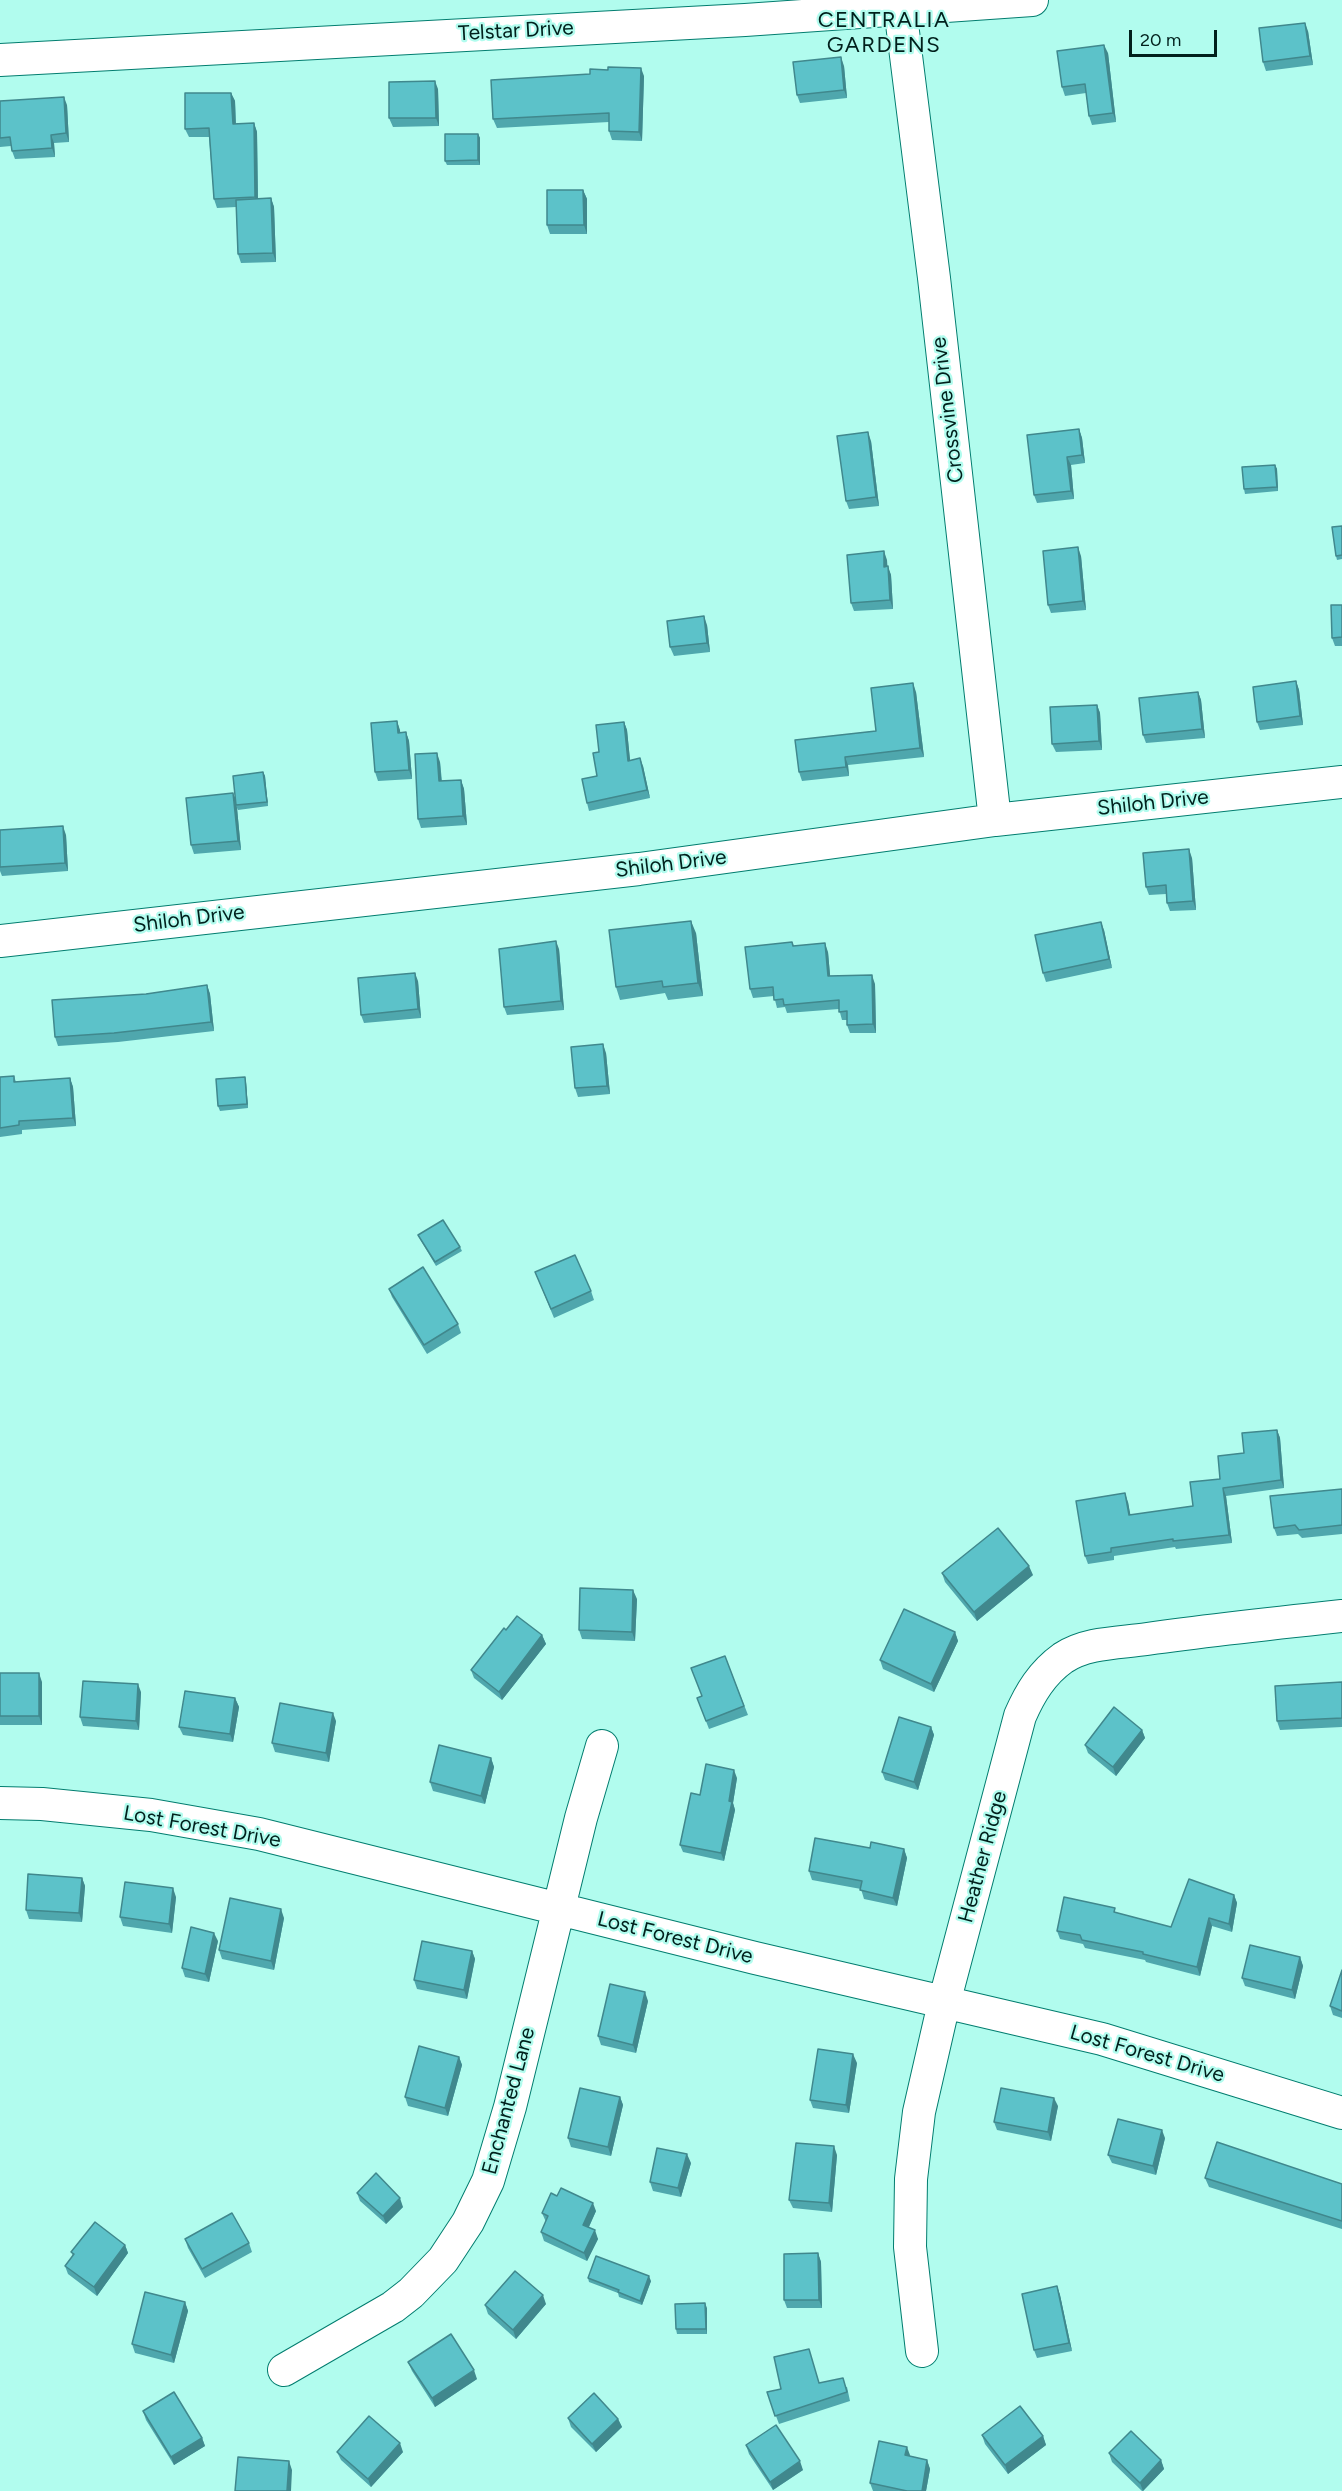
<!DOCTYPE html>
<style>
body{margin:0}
#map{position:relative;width:1342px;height:2491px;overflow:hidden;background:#b1fcee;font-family:Figtree,sans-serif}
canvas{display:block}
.scale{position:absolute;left:1129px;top:30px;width:88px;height:27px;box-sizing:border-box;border:3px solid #01201c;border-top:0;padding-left:8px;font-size:18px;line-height:21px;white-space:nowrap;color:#01201c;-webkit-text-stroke:4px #b1fcee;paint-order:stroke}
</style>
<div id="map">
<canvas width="1342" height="2491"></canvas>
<div class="scale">20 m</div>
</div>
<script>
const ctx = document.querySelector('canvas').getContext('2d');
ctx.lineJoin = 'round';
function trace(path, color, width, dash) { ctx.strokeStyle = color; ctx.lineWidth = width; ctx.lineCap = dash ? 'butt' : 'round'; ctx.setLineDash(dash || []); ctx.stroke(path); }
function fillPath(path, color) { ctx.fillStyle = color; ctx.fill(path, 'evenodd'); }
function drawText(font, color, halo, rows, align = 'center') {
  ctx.font = font + ' Figtree,sans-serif'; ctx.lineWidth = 4.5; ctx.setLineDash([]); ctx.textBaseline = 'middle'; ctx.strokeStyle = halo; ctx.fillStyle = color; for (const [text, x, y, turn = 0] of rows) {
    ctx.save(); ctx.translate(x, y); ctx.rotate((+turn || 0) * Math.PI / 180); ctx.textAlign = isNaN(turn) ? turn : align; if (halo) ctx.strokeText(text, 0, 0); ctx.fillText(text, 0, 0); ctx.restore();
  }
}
const minor = new Path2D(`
 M899,0L934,278L995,820
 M0,60L745,20L1032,0
 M0,941L639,869L995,820L1342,782
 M0,1803L42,1804L151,1815L259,1834L755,1958L1102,2039L1342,2113
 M922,2351L910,2247L911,2179L919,2112L944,2003L1020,1716C1030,1693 1042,1673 1063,1658C1087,1642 1120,1643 1147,1639C1212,1630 1277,1623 1342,1616
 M284,2370L393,2307L411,2293L443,2260L468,2222L488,2181L510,2107L581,1818L602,1746`);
trace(minor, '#027d6f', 34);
trace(minor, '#fff', 32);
fillPath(new Path2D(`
 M1308,31L1313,65L1266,71L1263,62Z
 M1108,53L1116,122L1092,125L1089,116L1086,93L1065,96L1062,87Z
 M844,66L847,98L800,103L797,95Z
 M608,70L644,76L642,141L612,140L609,131V122L497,128L493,119L590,74Z
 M438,89L439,126L393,127L389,118Z
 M231,93L235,101L236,124L254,123L257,132L258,199L271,198L274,207L276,262L241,263L238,254L236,207L217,208L214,199L209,137H189L185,129Z
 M0,101L67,105L69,142L54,143L55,157L15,159L12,151L11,146L0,147Z
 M478,134L480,138V165H447L445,161Z
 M583,190L587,199V234H550L547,225Z
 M1079,429L1082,438L1085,463L1071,465L1074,499L1037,503L1034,495Z
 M871,441L879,506L849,509L846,501Z
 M1275,465L1277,469L1278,491L1245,494L1244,489Z
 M1342,526V559L1337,560L1336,556Z
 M1081,556L1086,610L1051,613L1048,605Z
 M887,560V566L891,575L893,609L854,611L851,603Z
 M1342,605V646H1335L1332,638Z
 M707,625L710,652L674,656L670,647Z
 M1296,681L1299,690L1303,725L1260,730L1257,722Z
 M916,692L924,757L848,765L849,776L802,781L799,772L876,731Z
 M1198,692L1201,700L1205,738L1146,743L1143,735Z
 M1097,705L1100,713L1102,750L1056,752L1052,744Z
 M397,721L400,732H406L409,741L412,779L378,781L375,772Z
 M624,722L627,730L630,761L643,766L650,798L589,811L587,803L597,776L599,752Z
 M440,762L442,781L461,780L464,789L467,825L421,828L418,819Z
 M263,772L265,776L268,806L238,810L237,808L241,850L194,854L191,845Z
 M0,830L66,835L68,871L2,876L0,871Z
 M1192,858L1196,910L1170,911L1167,903L1166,894L1149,895L1146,887Z
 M1104,930L1112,968L1046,982L1043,973Z
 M696,933L703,996L668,1000L665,993L620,1000L616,987Z
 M792,942L794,946L828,952L830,976L875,984L876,1033H850L847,1025V1020H842L839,1009L787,1013L785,1007L777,1008L774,996L753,998L750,989Z
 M559,949L564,1010L507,1015L504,1007Z
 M418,981L421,1018L364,1023L361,1015Z
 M207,985L210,994L214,1031L118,1042L58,1046L55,1037L146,994Z
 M606,1053L610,1094L578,1097L575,1088Z
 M14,1076L16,1082L70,1078L73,1087L76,1126L22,1130V1134L0,1137V1077Z
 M245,1077L246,1082L248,1108L220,1111L218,1106Z
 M418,1235L460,1247L462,1251L436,1266L420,1239Z
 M535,1272L591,1291L594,1300L554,1318Z
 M389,1289L458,1324L461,1333L427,1354L392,1297Z
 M1277,1430L1280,1438L1284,1488L1226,1496L1232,1543L1176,1549L1175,1547L1114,1556V1560L1088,1564L1085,1556L1128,1502L1130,1515L1193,1506L1244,1453Z
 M1342,1489V1534L1302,1538L1298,1534L1277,1536L1274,1528Z
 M942,1573L1033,1575L977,1621L945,1582Z
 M637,1599L635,1641L582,1639L579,1630Z
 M506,1630L542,1635L546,1644L502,1700L474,1678L471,1670Z
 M955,1632L958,1641L934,1692L883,1669L880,1660Z
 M725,1656L748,1715L709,1729L697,1698L702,1696Z
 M0,1673L42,1682V1725H0Z
 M1342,1682V1727L1280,1730L1277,1721Z
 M141,1692L139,1730L83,1726L80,1717Z
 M235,1698L239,1707L233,1742L183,1735L179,1727Z
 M336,1721L329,1762L275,1752L272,1743Z
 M931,1727L934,1735L918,1790L885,1780L882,1772Z
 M1142,1730L1145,1738L1116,1776L1088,1753L1085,1745Z
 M491,1758L494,1767L485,1804L433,1791L430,1782Z
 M737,1778L733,1803L735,1810L724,1861L683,1852L680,1845L700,1795Z
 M870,1848L904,1849L907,1858L897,1906L864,1899L861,1889L812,1880L809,1871Z
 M82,1878L85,1886L82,1922L29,1919L26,1910Z
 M1234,1895L1237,1903L1232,1932L1212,1926L1200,1976L1146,1962L1145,1960L1085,1948L1083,1944L1060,1939L1057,1931L1117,1913L1171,1927Z
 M176,1897L172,1933L123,1926L120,1917Z
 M284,1918L274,1970L222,1959L219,1950Z
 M218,1941L209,1982L185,1977L182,1968Z
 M472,1951L475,1959L467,1999L417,1989L414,1980Z
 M1300,1957L1303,1966L1295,1999L1245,1986L1242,1978Z
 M1342,1970V2018L1333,2015L1330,2006Z
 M648,2001L636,2053L601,2045L598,2036Z
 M459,2057L462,2065L448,2116L408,2106L405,2097Z
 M857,2063L849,2113L813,2108L810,2100Z
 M620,2097L623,2105L611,2156L571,2147L568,2138Z
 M1058,2106L1051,2141L997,2130L994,2122Z
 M1165,2138L1156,2175L1112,2163L1108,2155Z
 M837,2155L832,2212L793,2208L789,2200Z
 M691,2163L681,2197L653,2191L650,2182Z
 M1205,2178L1342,2184V2229L1209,2187Z
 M357,2193L403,2207L386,2224L360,2201Z
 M557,2196L596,2211L589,2227L598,2239L587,2261L544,2241L541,2232L546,2222L542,2213Z
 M185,2239L249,2243L252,2252L205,2278L188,2248Z
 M125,2245L128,2253L97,2296L68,2274L65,2266L73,2256L71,2252Z
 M818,2253L821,2262L822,2308H787L784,2300Z
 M588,2278L651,2281L642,2305L619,2297L618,2293L589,2282Z
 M1057,2286L1060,2295L1072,2351L1037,2358L1034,2350Z
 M185,2302L188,2311L174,2363L135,2353L132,2344Z
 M546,2304L516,2339L488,2314L485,2305Z
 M707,2308V2334H677L676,2329Z
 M408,2362L477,2379L435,2407L412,2371Z
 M819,2383L847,2387L850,2401L779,2424L767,2392Z
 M143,2411L202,2438L205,2446L174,2465L146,2420Z
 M568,2418L618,2419L622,2427L596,2452L571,2427Z
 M982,2435L1043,2436L1046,2445L1008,2474L985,2444Z
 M746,2445L803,2470L773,2490L749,2454Z
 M337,2452H403L371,2487L341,2460Z
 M1109,2453L1161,2460L1164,2469L1143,2491H1142L1112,2462Z
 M910,2455V2456L927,2460L930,2469L926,2491H873L870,2483Z`), '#4fa7ad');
fillPath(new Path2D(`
 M1305,23L1308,31L1313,65L1310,56Z
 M1104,45L1108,53L1116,122L1113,113Z
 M841,57L844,66L847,98L844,90Z
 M641,68L644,76L642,141L639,132Z
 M435,81L438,89L439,126L436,118Z
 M231,93L235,101L236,132L233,124Z
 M64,97L67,105L69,142L66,133Z
 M254,123L257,132L258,206L255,197Z
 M478,134L480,138V165L478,160Z
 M51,135L54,143L55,157L52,148Z
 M583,190L587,199V234L584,225Z
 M271,198L274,207L276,262L273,253Z
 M1079,429L1082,438L1085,463L1082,455Z
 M868,432L871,441L879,506L876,497Z
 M1067,457L1071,465L1074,499L1071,491Z
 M1275,465L1277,469L1278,491L1277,487Z
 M1078,547L1081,556L1086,610L1083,601Z
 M884,551L887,560L888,575L884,567Z
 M888,566L891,575L893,609L890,600Z
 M704,616L707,625L710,652L707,643Z
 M1296,681L1299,690L1303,725L1300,716Z
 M913,683L916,692L924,757L920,748Z
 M1198,692L1201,700L1205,738L1202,729Z
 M1097,705L1100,713L1102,750L1099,741Z
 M397,721L400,730L401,741L398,733Z
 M624,722L627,730L631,769L628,761Z
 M406,732L409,741L412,779L409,770Z
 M437,753L440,762L442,790L439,781Z
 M845,757L848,765L849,776L846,767Z
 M640,758L643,766L650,798L647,790Z
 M263,772L265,776L268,806L267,802Z
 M461,780L464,789L467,825L463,816Z
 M233,793L237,802L236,805L237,808L241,850L238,841Z
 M63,826L66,835L68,871L65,863Z
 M1189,849L1192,858L1196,910L1193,901Z
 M691,921L696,933L703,996L698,983Z
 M1101,922L1104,930L1112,968L1109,959Z
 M556,941L559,949L564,1010L561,1001Z
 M825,943L828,952L831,985L828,976Z
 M415,973L418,981L421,1018L418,1009Z
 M872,975L875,984L876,1033L873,1024Z
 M207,985L210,994L214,1031L211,1022Z
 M603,1044L606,1053L610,1094L607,1086Z
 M245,1077L246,1082L248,1108L247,1104Z
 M70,1078L73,1087L76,1126L73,1118Z
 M1277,1430L1280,1438L1284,1488L1281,1480Z
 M1223,1488L1226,1496L1232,1543L1229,1535Z
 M1125,1493L1128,1502L1132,1523L1129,1515Z
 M1029,1566L1033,1575L977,1621L974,1612Z
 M633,1590L637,1599L635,1641L632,1632Z
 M955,1632L958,1641L934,1692L931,1684Z
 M542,1635L546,1644L502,1700L499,1692Z
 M39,1673L42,1682V1725L39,1716Z
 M138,1684L141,1692L139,1730L136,1721Z
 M235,1698L239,1707L233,1742L230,1734Z
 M333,1713L336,1721L329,1762L326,1753Z
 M931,1727L934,1735L918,1790L914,1782Z
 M1142,1730L1145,1738L1116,1776L1113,1767Z
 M491,1758L494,1767L485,1804L481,1796Z
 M734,1770L737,1778L733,1803L735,1810L724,1861L721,1853L729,1801Z
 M904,1849L907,1858L897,1906L893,1898Z
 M82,1878L85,1886L82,1922L79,1913Z
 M173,1888L176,1897L172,1933L169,1924Z
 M1234,1895L1237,1903L1232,1932L1229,1924Z
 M281,1909L284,1918L274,1970L271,1961Z
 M1209,1918L1212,1926L1200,1976L1197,1967Z
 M214,1933L218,1941L209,1982L205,1974Z
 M472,1951L475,1959L467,1999L464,1990Z
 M1300,1957L1303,1966L1295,1999L1292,1990Z
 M645,1992L648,2001L636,2053L633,2045Z
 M853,2054L857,2063L849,2113L846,2105Z
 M459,2057L462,2065L448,2116L445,2108Z
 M620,2097L623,2105L611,2156L608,2147Z
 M1054,2098L1058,2106L1051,2141L1048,2132Z
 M1162,2130L1165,2138L1156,2175L1153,2166Z
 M834,2146L837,2155L832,2212L829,2203Z
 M687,2154L691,2163L681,2197L678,2188Z
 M400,2198L403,2207L386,2224L383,2216Z
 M593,2203L596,2211L586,2233L583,2225Z
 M595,2230L598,2239L587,2261L584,2253Z
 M125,2245L128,2253L97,2296L94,2287Z
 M818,2253L821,2262L822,2308L819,2300Z
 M649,2276L651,2281L642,2305L640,2301Z
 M1057,2286L1060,2295L1072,2351L1069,2343Z
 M543,2295L546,2304L516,2339L513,2330Z
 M185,2302L188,2311L174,2363L171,2355Z
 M705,2303L707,2308V2334L706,2329Z
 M474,2370L477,2379L435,2407L432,2398Z
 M618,2419L622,2427L596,2452L592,2444Z
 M1043,2436L1046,2445L1008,2474L1005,2465Z
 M202,2438L205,2446L174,2465L171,2457Z
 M400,2443L403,2452L371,2487L368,2479Z
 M907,2447L910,2455L908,2464L905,2455Z
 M927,2460L930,2469L926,2491H922Z
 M1161,2460L1164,2469L1143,2491L1140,2483Z
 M289,2461L292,2470L291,2491H287Z
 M800,2461L803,2470L773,2490L770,2482Z`), '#40888d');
const building = new Path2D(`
 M1305,23L1310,56L1263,62L1259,28Z
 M1104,45L1113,113L1089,116L1085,84L1062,87L1057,51Z
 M841,57L844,90L797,95L793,62Z
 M608,67L641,68L639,132L609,131V113L493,119L491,80L590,74V69L608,70Z
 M435,81L436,118H389V82Z
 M185,93H231L233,124L254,123L255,197L214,199L209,128L185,129Z
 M64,97L66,133L51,135L52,148L12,151L10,137L0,138V101Z
 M445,134H478V160L445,161Z
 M547,190H583L584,225H547Z
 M271,198L273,253L238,254L236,200Z
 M1079,429L1082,455L1067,457L1071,491L1034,495L1027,435Z
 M868,432L876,497L846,501L837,436Z
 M1275,465L1277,487L1244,489L1242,467Z
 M1342,526V555L1336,556L1332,527Z
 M1078,547L1083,601L1048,605L1043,551Z
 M884,551V567L888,566L890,600L851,603L847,555Z
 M1331,605H1342V637L1332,638Z
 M704,616L707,643L670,647L667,621Z
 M1296,681L1300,716L1257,722L1253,687Z
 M913,683L920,748L845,757L846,767L799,772L795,740L876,731L871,688Z
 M1198,692L1202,729L1143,735L1139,698Z
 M1097,705L1099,741L1052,744L1050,707Z
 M397,721L398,733L406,732L409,770L375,772L371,723Z
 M624,722L628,761L640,758L647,790L587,803L582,779L597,776L593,753L599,752L596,725Z
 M437,753L439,781L461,780L463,816L418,819L415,754Z
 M263,772L267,802L236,805L233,776Z
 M233,793L238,841L191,845L186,798Z
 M63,826L65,863L0,867V830Z
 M1189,849L1193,901L1167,903L1166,885L1146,887L1143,853Z
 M691,921L698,983L663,987L662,981L616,987L609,930Z
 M1101,922L1109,959L1043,973L1035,935Z
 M556,941L561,1001L504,1007L499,949Z
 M792,942L793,946L825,943L828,976L872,975L873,1024L847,1025V1011L839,1012V1000L784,1005L783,999L774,1000L773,987L750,989L745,947Z
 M415,973L418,1009L361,1015L358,978Z
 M207,985L211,1022L114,1033L55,1037L52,1000L146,994Z
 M603,1044L607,1086L575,1088L571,1047Z
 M14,1076V1082L70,1078L73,1118L19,1121V1125L0,1128V1077Z
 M245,1077L247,1104L218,1106L216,1079Z
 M443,1220L460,1247L435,1262L418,1235Z
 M575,1255L591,1291L551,1309L535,1272Z
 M423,1267L458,1324L424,1345L389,1289Z
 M1277,1430L1281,1480L1223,1488L1229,1535L1173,1541V1539L1111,1548V1552L1085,1556L1076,1501L1125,1493L1129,1515L1193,1506L1190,1482L1220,1479L1218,1456L1244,1453L1242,1433Z
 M1342,1489V1525L1299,1530L1295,1525L1274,1528L1270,1496Z
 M998,1528L1029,1566L974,1612L942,1573Z
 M580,1588L633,1590L632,1632L579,1630Z
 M904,1609L955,1632L931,1684L880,1660Z
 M517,1616L542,1635L499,1692L471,1670L504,1628L506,1630Z
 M725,1656L744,1706L706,1721L697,1698L702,1696L691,1668Z
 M0,1673H39V1716H0Z
 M83,1681L138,1684L136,1721L80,1717Z
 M1342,1682V1718L1277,1721L1275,1686Z
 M185,1691L235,1698L230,1734L179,1727Z
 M280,1703L333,1713L326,1753L272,1743Z
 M1114,1707L1142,1730L1113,1767L1085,1745Z
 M899,1717L931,1727L914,1782L882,1772Z
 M439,1745L491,1758L481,1796L430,1782Z
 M706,1764L734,1770L729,1801L732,1802L721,1853L680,1845L691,1793L700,1795Z
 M815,1838L870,1848L871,1842L904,1849L893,1898L860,1890L862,1881L809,1871Z
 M28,1874L82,1878L79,1913L26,1910Z
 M1189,1879L1234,1895L1229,1924L1209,1918L1197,1967L1143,1954V1952L1082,1940L1080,1935L1057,1931L1064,1897L1115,1908L1114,1912L1171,1927Z
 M125,1882L173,1888L169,1924L120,1917Z
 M230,1898L281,1909L271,1961L219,1950Z
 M191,1927L214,1933L205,1974L182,1968Z
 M422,1941L472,1951L464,1990L414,1980Z
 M1250,1945L1300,1957L1292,1990L1242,1978Z
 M1342,1970V2011L1330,2006Z
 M610,1984L645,1992L633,2045L598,2036Z
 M419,2046L459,2057L445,2108L405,2097Z
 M818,2049L853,2054L846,2105L810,2100Z
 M580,2088L620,2097L608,2147L568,2138Z
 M1001,2088L1054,2098L1048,2132L994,2122Z
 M1118,2119L1162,2130L1153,2166L1108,2155Z
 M1217,2142L1342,2184V2221L1205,2178Z
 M796,2143L834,2146L829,2203L789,2200Z
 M657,2148L687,2154L678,2188L650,2182Z
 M376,2173L400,2198L383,2216L357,2193Z
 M561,2188L593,2203L583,2225L595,2230L584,2253L541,2232L548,2216L542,2213L551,2193L557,2196Z
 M232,2213L249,2243L202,2269L185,2239Z
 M95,2222L125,2245L94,2287L65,2266L74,2254L71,2252Z
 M818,2253L819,2300H784V2254Z
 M596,2256L649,2276L640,2301L618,2292L619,2290L588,2278Z
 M515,2271L543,2295L513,2330L485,2305Z
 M1057,2286L1069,2343L1034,2350L1022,2294Z
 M145,2292L185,2302L171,2355L132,2344Z
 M705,2303L706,2329H676L675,2304Z
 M451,2334L474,2370L432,2398L408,2362Z
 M809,2349L819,2383L843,2378L847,2392L775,2416L767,2392L781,2389L774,2357Z
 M174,2392L202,2438L171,2457L143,2411Z
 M594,2393L618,2419L592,2444L568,2418Z
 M1020,2406L1043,2436L1005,2465L982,2435Z
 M369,2416L400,2443L368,2479L337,2452Z
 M776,2425L800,2461L770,2482L746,2445Z
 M1131,2431L1161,2460L1140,2483L1109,2453Z
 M879,2441L907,2447L905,2455L927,2460L922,2491H907L870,2483Z
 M238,2457L289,2461L287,2491H235Z`);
fillPath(building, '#5cc2c9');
trace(building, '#40888d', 1.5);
drawText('21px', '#01201c', '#b1fcee', [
 ["Telstar Drive",516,31,-3],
 ["Crossvine Drive",948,410,-97],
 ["Shiloh Drive",1153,803,-6],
 ["Shiloh Drive",671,864,-7],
 ["Shiloh Drive",189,919,-7],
 ["Lost Forest Drive",202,1827,10],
 ["Heather Ridge",983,1857,-75],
 ["Lost Forest Drive",675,1938,14],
 ["Lost Forest Drive",1147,2054,16],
 ["Enchanted Lane",509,2101,-75]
]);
ctx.letterSpacing = '1.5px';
drawText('22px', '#01201c', '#b1fcee', [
 ["CENTRALIA",884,21],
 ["GARDENS",884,46]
]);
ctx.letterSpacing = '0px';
</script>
